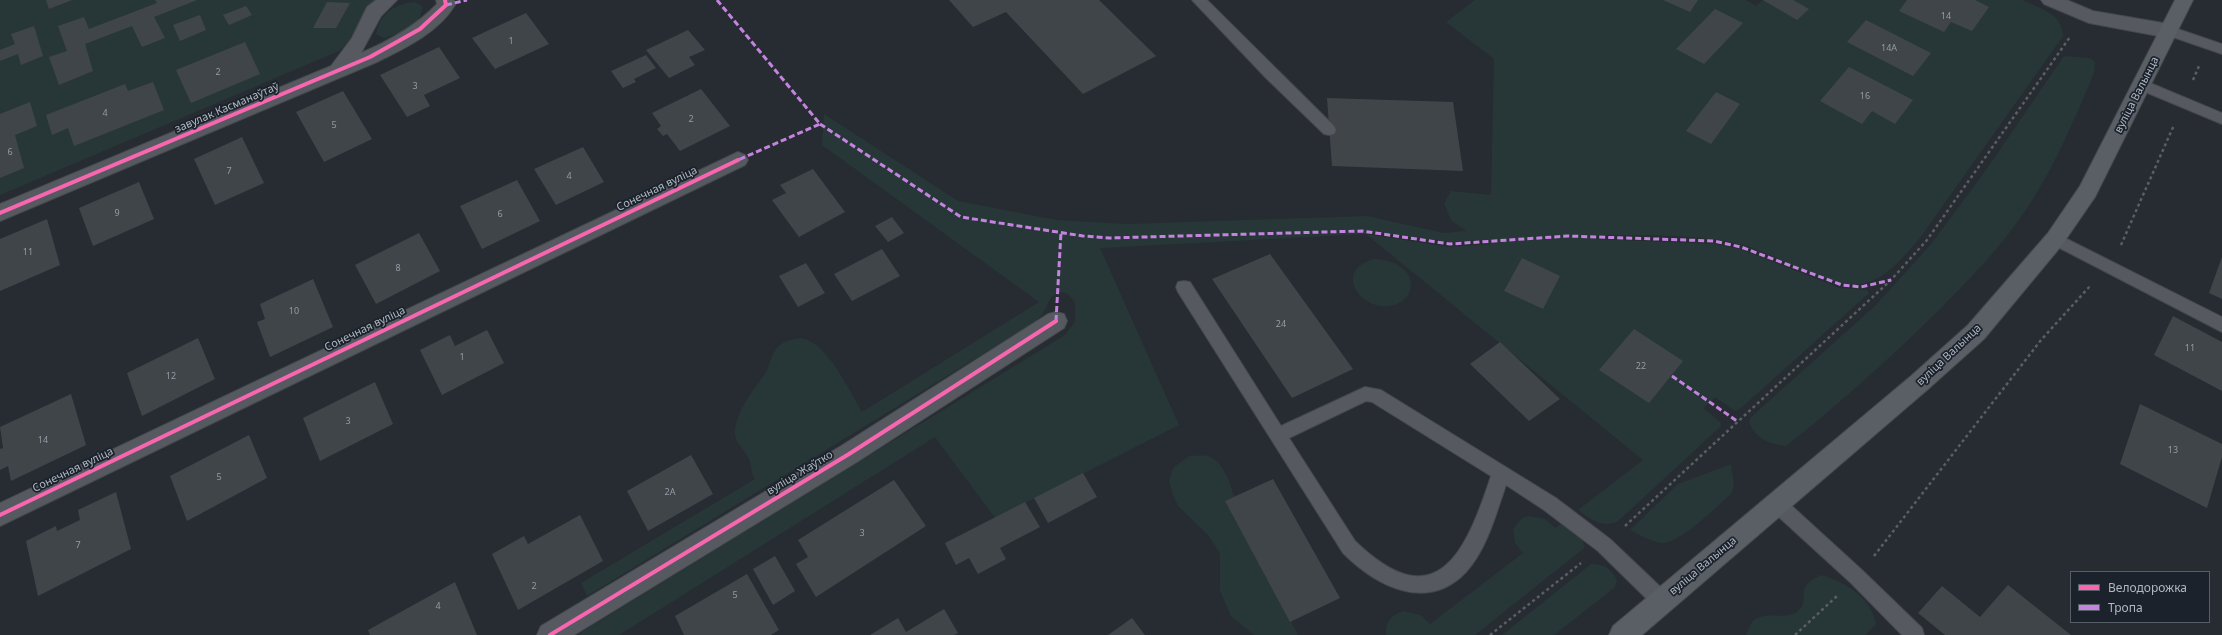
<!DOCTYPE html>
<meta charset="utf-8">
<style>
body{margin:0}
#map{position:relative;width:2222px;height:635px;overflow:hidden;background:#262c32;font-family:"Noto Sans",sans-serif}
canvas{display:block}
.legend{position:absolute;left:2070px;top:571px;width:140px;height:52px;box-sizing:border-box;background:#1b222b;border:1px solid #575e68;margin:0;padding:5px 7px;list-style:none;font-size:12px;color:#b0b8c3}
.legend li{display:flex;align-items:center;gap:8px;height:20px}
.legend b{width:20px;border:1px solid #575e68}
</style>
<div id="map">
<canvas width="2222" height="635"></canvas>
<ul class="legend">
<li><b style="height:5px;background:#f766af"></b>Велодорожка</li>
<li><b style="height:5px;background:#c483df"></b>Тропа</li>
</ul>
</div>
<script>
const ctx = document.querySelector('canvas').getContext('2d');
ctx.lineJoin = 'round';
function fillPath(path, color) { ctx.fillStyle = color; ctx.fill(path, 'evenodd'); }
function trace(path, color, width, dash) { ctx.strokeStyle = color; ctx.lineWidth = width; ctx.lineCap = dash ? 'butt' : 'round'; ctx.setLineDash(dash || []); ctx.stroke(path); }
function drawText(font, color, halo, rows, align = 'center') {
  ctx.font = font + ' "Noto Sans",sans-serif'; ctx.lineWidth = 3.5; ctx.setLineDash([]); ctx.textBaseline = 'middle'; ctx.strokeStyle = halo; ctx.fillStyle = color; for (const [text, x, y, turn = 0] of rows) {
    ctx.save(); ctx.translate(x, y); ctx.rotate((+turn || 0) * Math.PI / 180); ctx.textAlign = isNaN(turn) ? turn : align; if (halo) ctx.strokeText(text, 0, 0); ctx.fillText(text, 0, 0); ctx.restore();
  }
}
fillPath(new Path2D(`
 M0,0H375L362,18L351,39L339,51L0,195Z
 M1475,0H1746L1756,6L1763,0H2022C2039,8 2063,14 2063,36L1920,238C1904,256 1886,280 1861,284C1828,289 1773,251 1738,244C1691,233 1641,236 1593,235L1594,239L1714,244L1740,249L1840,288L1867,290L1869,293L1741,408L1735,411L1715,397L1703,408L1721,423L1720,427L1617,522C1602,528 1590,519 1578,510L1643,460L1366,234L1100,248L1179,425L995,518L935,437L619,635H577L1065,335L1075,322V302L1067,293L1058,292L1050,299L1042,315L1032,324L587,596L581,583L755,479C750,472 753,467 749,459C745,449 734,444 735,430C738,407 754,390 766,372C771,363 771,352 780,345C787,340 800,336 808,340C832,352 848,389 862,412L1039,302L822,145L824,114L958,201L1056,220L1127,224L1367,216L1444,233L1466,231L1451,220L1444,203L1451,191L1491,195L1494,59L1446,22ZM1366,231L1450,242L1482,240L1492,244L1449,247L1366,234Z
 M415,2L422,6C423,25 399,34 384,38L376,34C380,13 395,4 415,2Z
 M2064,56L2090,58L2095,62L2094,73C2075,118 2057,161 2031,202C2004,244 1970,279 1935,314C1887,361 1838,405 1786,446C1770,445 1756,438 1749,423L1750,418L1876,305L1932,243L1986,170Z
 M1374,259C1390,259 1416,269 1410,290C1409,295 1405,299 1401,302C1369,321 1327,272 1374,259Z
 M1189,456C1194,456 1202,455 1207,456C1224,461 1230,483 1234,497L1225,501L1298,635H1254L1231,616L1220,591V553L1208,535L1178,506L1173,495L1169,480L1173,468Z
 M1731,464L1734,485L1731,494C1718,506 1678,545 1661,543C1650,541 1640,535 1630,530L1678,484Z
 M1529,516L1545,519L1555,528L1563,522C1573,529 1585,535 1584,548L1475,635H1386C1385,622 1391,615 1403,611L1420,615L1430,624L1523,553L1515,543L1513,529L1522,518Z
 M1591,564C1604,564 1612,569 1617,581L1614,588L1554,635H1502Z
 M1821,575C1845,582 1871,597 1876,624L1865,635H1746C1748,631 1750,624 1753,621C1765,610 1789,621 1798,611C1812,598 1792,588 1821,575Z`), '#273738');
fillPath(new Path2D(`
 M46,0H72L49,9Z
 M155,0H197L154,17L165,38L142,47L132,26L85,44L93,71L59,85L49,57L67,51L58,26L84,17L89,29L157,3Z
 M949,0H1099L1156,56L1083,94L1006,12L973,27Z
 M1663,0H1698L1690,12Z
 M1763,0H1793L1809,9L1797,20Z
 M1907,0H1975L1989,7L1972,31L1951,22L1944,32L1899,11Z
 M327,2L350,3L336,28H313Z
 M246,6L252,15L229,25L223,15Z
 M1715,9L1743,23L1704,64L1676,49Z
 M526,13L549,44L495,69L472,38Z
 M200,15L206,30L180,41L173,25Z
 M1866,20L1931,53L1913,76L1847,42Z
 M34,26L43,56L21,65L18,54L0,61V50L15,44L11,34Z
 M688,30L705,50L689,57L695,65L669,78L646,50Z
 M245,42L260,74L191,103L176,70Z
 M439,47L460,78L424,95L430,106L407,117L380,75Z
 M646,55L656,68L634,79L636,82L623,88L611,71Z
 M1849,67L1913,100L1895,124L1872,111L1862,124L1820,101Z
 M153,82L164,110L74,146L68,128L52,135L46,115L125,84L128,91Z
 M701,89L730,126L680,151L667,134L663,136L657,129L661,126L652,113Z
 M343,91L372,139L324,162L296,112Z
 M1716,92L1740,104L1711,144L1686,131Z
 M1327,98L1453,102L1463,171L1332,166Z
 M30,102L37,126L15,135L24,168L0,178V114Z
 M242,137L264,183L215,205L194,159Z
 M583,147L604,182L556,205L534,169Z
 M813,169L845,212L799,237L772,200L786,193L780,185Z
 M517,180L540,221L482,249L460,206Z
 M139,182L154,219L93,246L79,208Z
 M892,217L904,233L888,242L875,226Z
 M47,219L60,265L0,291V239Z
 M419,233L440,271L376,304L355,265Z
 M882,249L900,276L852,301L834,274Z
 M1270,254L1353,369L1292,398L1212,279Z
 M2222,257V299L2209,293Z
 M1522,258L1560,276L1543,309L1504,291Z
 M806,263L825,293L798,307L779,276Z
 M313,279L333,327L270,357L257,322L265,319L260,304Z
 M2173,316L2222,342V391L2154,355Z
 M1634,329L1683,361L1649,403L1599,370Z
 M487,330L504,363L442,395L420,350L450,335L455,346Z
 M198,338L215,379L142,416L127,373Z
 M1500,342L1560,399L1529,421L1470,364Z
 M375,382L393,424L320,461L303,418Z
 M71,394L86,445L11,481L8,466L0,470V449L3,448L0,427Z
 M2140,404L2222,444V457L2207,508L2120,464Z
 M249,435L267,478L187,521L170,476Z
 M691,455L713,494L648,531L627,491Z
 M1083,473L1097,497L1048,523L1034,498Z
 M1273,479L1340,598L1290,622L1225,501Z
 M894,480L926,526L816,597L796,564L808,557L798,540Z
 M116,492L131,549L38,596L26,541L56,526L57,531L80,520L78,510Z
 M1025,502L1040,527L1000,548L1006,559L978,574L969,558L956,565L945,543Z
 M580,515L603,561L518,610L492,554L524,536L528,544Z
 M775,556L795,591L773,605L753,569Z
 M747,574L779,630L771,635H684L675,616Z
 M455,582L477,635H370L368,630Z
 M2008,585L2071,635H1945L1918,613L1942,586L1980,617Z
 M944,609L958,633L954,635H870L898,618L906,632Z
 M1132,618L1145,635H1108Z`), '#40454a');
const lane = new Path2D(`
 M1192,0H1207L1334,126L1336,130L1334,134L1329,135L1324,134L1266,78Z
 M2169,26L2222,44V54L2164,34L2162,31L2164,28Z
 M2143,80L2222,113V124L2138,89L2136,85L2138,81Z
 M2055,233L2222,317V332L2050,243L2047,239L2050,235Z
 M1184,281L1190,282L1281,426L1365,387L1381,390L1556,498L1610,539L1669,595L1671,601L1669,607L1662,610L1655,607L1598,551L1544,510L1506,485C1496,514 1487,549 1466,572C1427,613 1376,586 1343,553L1178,292L1176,287L1178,282ZM1366,401L1372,402L1491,476C1466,552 1437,620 1355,541L1289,438Z
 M1776,495L1782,497L1863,571L1922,628L1924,635H1902L1851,583L1770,509L1767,503L1770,497Z`);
const street = new Path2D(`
 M376,0H397L381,16L361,53C389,41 416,26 437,4L436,0H454L455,5C438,33 405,48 377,62L0,221V204L331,66L352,38L367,7Z
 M2041,0H2067L2093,11L2169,24L2176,26L2178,31L2176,36L2169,38L2089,23L2044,4Z
 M738,152L745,155L748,160L745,165L0,526V503Z
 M1056,312L1064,314L1067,321L1064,328L857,462L574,635H537L541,626L841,446L1048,314Z`);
const secondary = new Path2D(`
 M2175,0H2193L2095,197L2062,245L1984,339L1927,390L1642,635H1609L1613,626L1911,376L1968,325L2048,233L2080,186Z`);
trace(lane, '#44484d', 2);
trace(street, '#44484d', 2);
trace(secondary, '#44484d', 2);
trace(new Path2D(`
 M2193,80L2199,66
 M2121,245L2174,125
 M1625,526L1891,280L1927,240L2070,37
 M1874,556L2041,340L2091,285
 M1490,635L1581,563
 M1795,635L1837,596`), '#5a5f64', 2.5, [3, 3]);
fillPath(lane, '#565a60');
fillPath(street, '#565a60');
fillPath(secondary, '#5a5e65');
trace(new Path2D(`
 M717,0L820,124L738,160
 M446,5L467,0
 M820,124L961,217L1083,236L1109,238L1362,231L1450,244L1568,236L1714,241L1741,247L1842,285L1861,287L1891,280
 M1056,321L1061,232
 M1672,376L1737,421`), '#c483df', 3, [6, 3]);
trace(new Path2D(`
 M0,213L370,57L420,29L446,5L445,0
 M0,515L738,160
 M550,635L849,454L1056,321`), '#f766af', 4);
drawText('9px', '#949ba5', null, [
 ["14",1946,16],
 ["1",511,41],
 ["14А",1889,48],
 ["2",218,72],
 ["3",415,86],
 ["16",1865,96],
 ["4",105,113],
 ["2",691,119],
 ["5",334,125],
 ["6",10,152],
 ["7",229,171],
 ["4",569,176],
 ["9",117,213],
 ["6",500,214],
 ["11",28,252],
 ["8",398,268],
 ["10",294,311],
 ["24",1281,324],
 ["11",2190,348],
 ["1",462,357],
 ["22",1641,366],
 ["12",171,376],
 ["3",348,421],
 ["14",43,440],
 ["13",2173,450],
 ["5",219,477],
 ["2А",670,492],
 ["3",862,533],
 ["7",78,545],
 ["2",534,586],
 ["5",735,595],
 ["4",438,606]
]);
drawText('11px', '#b0b8c3', '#1b222b', [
 ["вуліца Валынца",2137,95,-63],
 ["завулак Касманаўтаў",227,108,-23],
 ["Сонечная вуліца",657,189,-26],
 ["Сонечная вуліца",365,329,-26],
 ["вуліца Валынца",1949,355,-43],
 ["Сонечная вуліца",73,470,-26],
 ["вуліца Жаўтко",800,473,-31],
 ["вуліца Валынца",1703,566,-40]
]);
</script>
